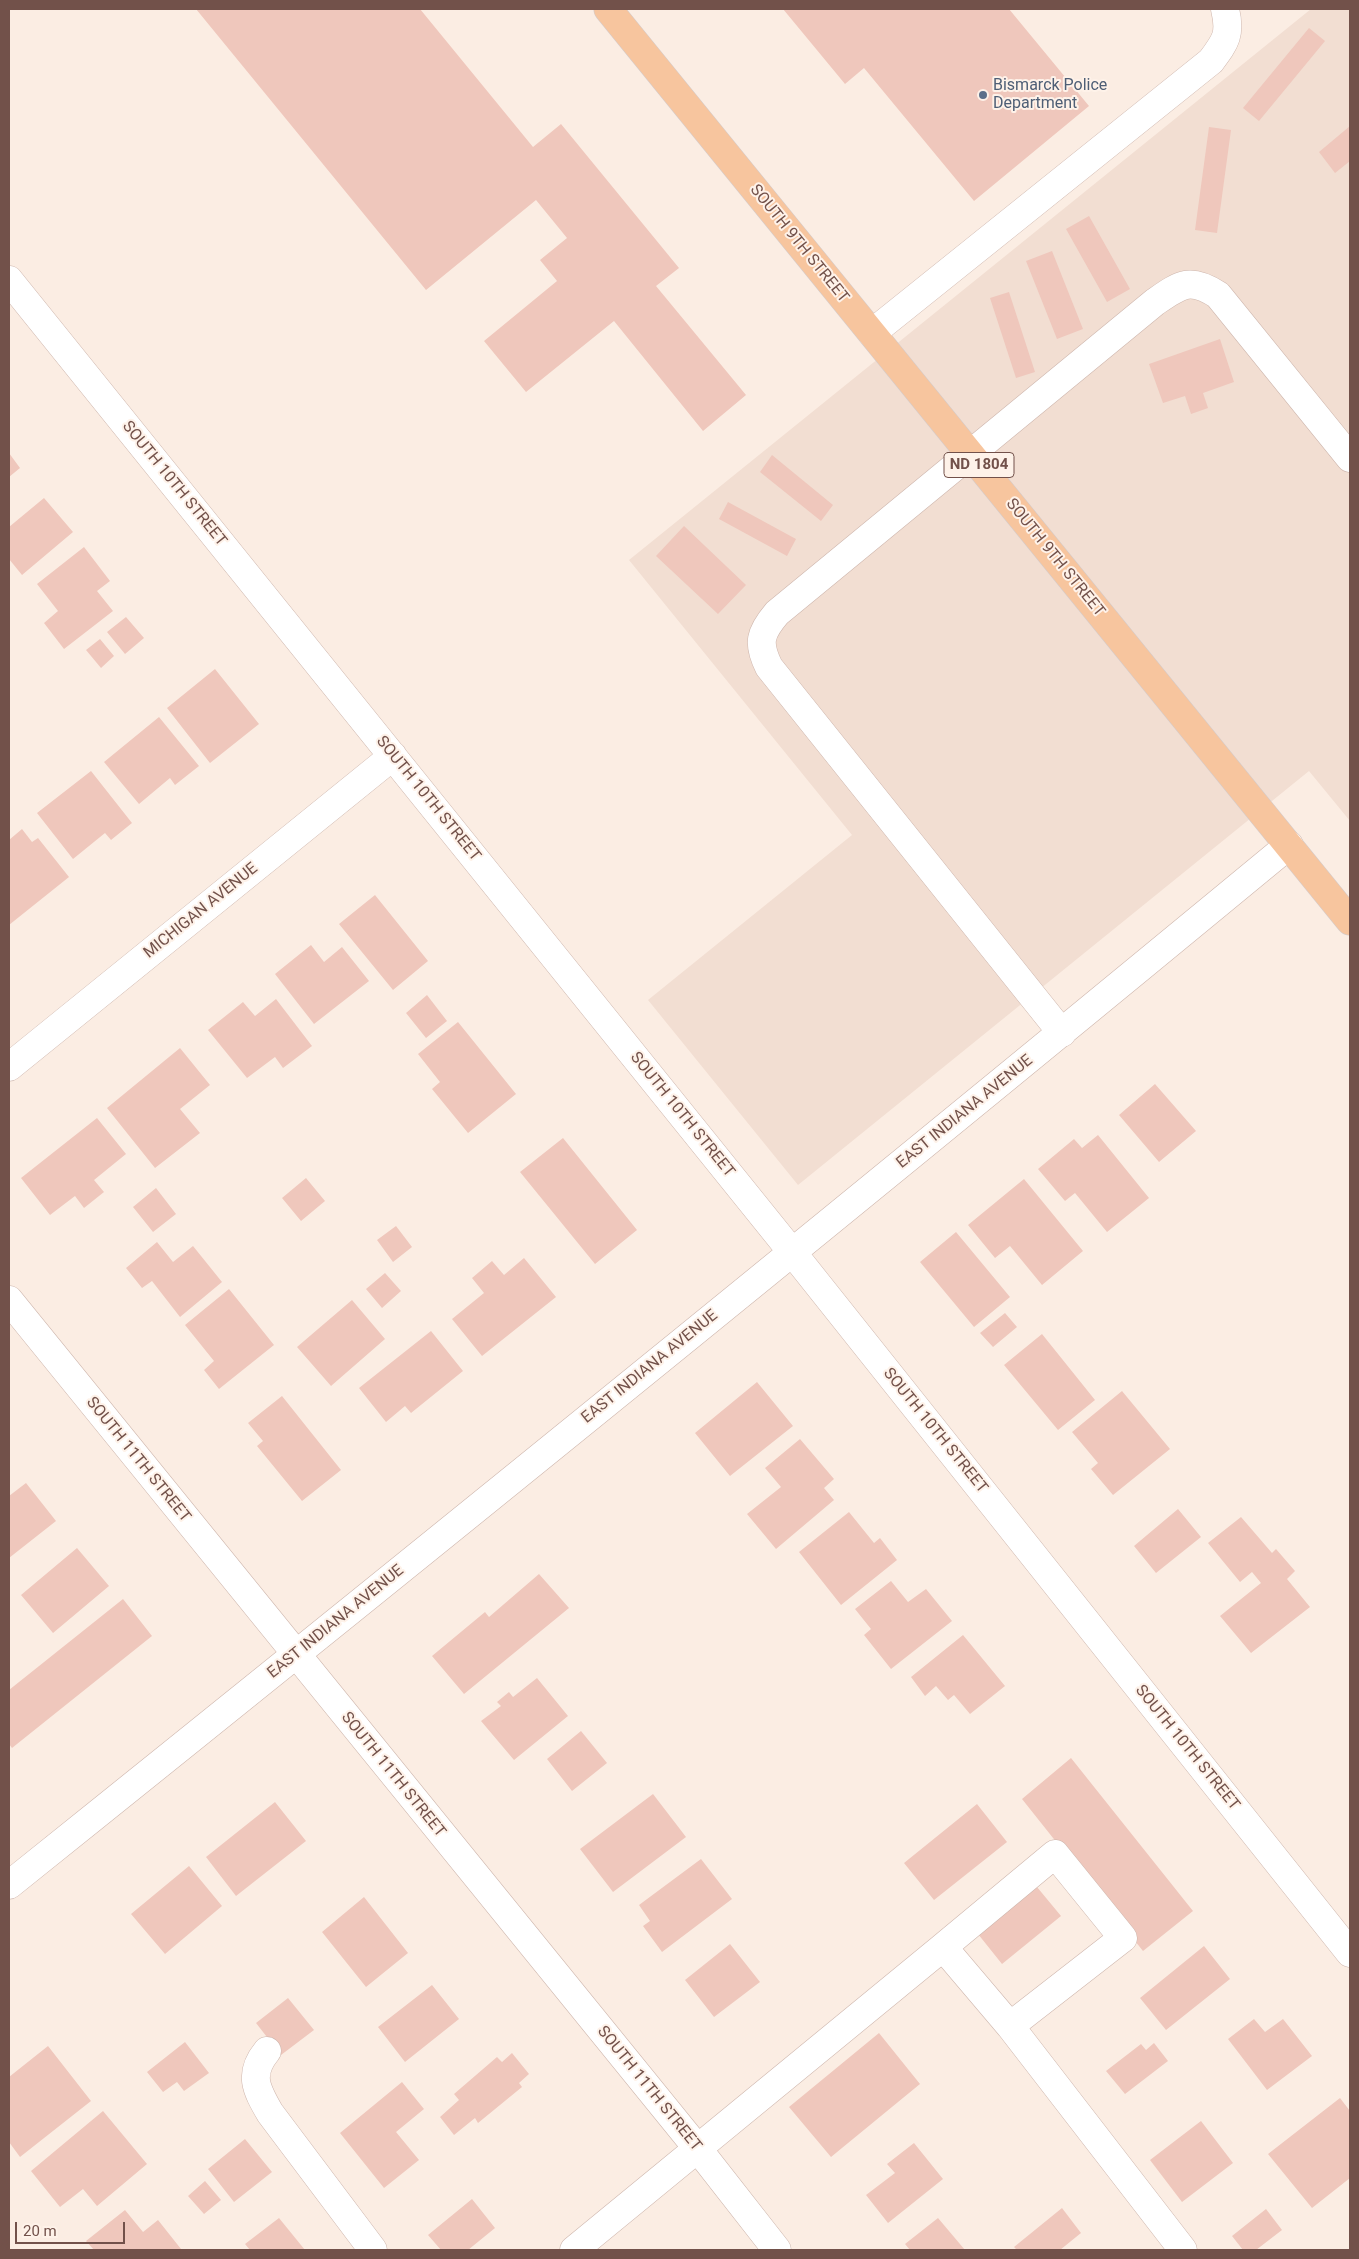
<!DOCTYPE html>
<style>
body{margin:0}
#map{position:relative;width:1359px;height:2259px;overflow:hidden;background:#fbede3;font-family:Roboto,sans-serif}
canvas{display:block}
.frame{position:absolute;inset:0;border:10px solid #72514a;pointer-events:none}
.scale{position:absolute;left:15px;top:2222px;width:110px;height:22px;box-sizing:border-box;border:2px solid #72514a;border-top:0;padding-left:6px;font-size:15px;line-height:18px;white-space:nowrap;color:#72514a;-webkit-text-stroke:4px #fef2e9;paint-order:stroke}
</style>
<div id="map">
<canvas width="1359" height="2259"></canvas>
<div class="frame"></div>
<div class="scale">20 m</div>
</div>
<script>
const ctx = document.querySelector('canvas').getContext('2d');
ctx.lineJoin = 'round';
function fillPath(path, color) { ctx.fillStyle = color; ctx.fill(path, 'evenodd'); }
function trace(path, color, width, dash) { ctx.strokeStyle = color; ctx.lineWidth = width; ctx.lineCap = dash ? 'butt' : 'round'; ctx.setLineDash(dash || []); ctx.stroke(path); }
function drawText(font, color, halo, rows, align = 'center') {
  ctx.font = font + ' Roboto,sans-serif'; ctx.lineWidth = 4; ctx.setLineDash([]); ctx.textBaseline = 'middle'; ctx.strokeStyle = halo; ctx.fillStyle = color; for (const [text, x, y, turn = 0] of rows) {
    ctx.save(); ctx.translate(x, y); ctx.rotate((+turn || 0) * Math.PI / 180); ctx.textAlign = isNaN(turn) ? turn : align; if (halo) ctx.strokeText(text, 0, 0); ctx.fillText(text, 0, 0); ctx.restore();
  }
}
fillPath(new Path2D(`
 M1311,9H1350V821L1309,771L798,1185L648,1000L852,835L629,560Z`), '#f2ded2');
fillPath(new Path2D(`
 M196,9H420L533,147L561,124L679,268L656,286L746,395L703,431L614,321L526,392L484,341L557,281L540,260L567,238L536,200L426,290Z
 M783,9H1009L1089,106L974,201L864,68L845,84Z
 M1309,28L1325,41L1259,121L1243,108Z
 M1350,126V161L1335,173L1319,152Z
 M1209,127L1231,130L1217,233L1195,230Z
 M1089,216L1130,289L1107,302L1066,229Z
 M1052,251L1083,329L1057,339L1026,261Z
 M1009,292L1035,372L1016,378L990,298Z
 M1220,339L1234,382L1203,393L1208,408L1191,414L1185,396L1163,403L1149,364Z
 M9,453L20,468L9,477Z
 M772,455L833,505L821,521L760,472Z
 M44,498L73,532L22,575L9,559V527Z
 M728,502L796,539L787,556L719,519Z
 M684,526L746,585L718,614L656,556Z
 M84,547L110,581L97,591L113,611L64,649L44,623L58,611L37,584Z
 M126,617L144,638L125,654L107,632Z
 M100,639L114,656L101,668L86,650Z
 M215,669L259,724L210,763L167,708Z
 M159,717L199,766L175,785L170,778L139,804L104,762Z
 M91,771L132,823L111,840L105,833L73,859L37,813Z
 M22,829L32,842L38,838L69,877L9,925V840Z
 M375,895L428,961L393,990L339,924Z
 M311,945L324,962L342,947L369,981L314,1024L275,974Z
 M427,995L447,1021L426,1038L406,1013Z
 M276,999L312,1046L283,1068L275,1057L247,1078L208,1030L243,1002L255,1016Z
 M458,1022L516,1094L468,1133L432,1089L440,1082L418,1054Z
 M180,1048L210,1085L180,1109L200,1133L155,1168L107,1108Z
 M1155,1084L1196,1131L1159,1162L1119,1115Z
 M97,1118L126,1154L94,1180L104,1192L84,1208L75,1196L50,1215L21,1178Z
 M1098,1135L1149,1198L1107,1232L1075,1193L1065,1201L1038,1169L1074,1139L1082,1148Z
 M563,1138L637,1230L595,1264L520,1172Z
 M306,1178L325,1201L301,1221L282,1198Z
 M1024,1179L1083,1251L1042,1285L1010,1246L995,1258L968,1225Z
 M156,1188L176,1214L153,1232L133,1207Z
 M396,1226L412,1247L393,1262L377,1240Z
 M956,1232L1010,1297L974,1327L920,1262Z
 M157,1242L173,1262L193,1246L222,1282L180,1317L152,1281L142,1288L126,1268Z
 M524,1258L556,1297L482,1356L452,1319L484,1293L472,1278L492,1261L504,1275Z
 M385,1273L401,1291L382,1308L366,1289Z
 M229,1289L274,1345L219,1389L204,1370L214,1361L185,1325Z
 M352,1300L385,1339L331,1386L297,1347Z
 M1005,1313L1017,1327L993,1347L980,1333Z
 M431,1331L463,1371L411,1413L405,1406L386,1422L359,1388Z
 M1042,1334L1095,1400L1058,1430L1004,1365Z
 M757,1382L793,1426L730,1476L695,1433Z
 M1122,1391L1170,1449L1113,1495L1091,1469L1098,1463L1072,1432Z
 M282,1396L341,1470L302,1501L257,1446L263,1441L248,1423Z
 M800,1439L834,1479L824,1488L834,1500L776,1549L747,1514L781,1487L765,1468Z
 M26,1483L56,1521L9,1558V1496Z
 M1178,1509L1201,1537L1156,1573L1134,1546Z
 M849,1512L874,1543L880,1538L897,1560L841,1605L799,1552Z
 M1241,1517L1272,1553L1276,1549L1295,1571L1287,1579L1310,1607L1251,1653L1220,1616L1261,1583L1252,1572L1240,1582L1208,1543Z
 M77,1548L109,1586L53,1633L21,1595Z
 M539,1574L569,1608L464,1694L432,1656L485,1612L489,1617Z
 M891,1581L908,1602L926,1589L952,1621L891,1669L864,1635L871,1629L855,1609Z
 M123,1599L152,1636L12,1748L9,1744V1690Z
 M963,1635L1005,1686L970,1714L954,1695L948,1700L936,1686L925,1696L911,1677Z
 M537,1678L568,1716L514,1760L481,1721L501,1706L497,1702L509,1692L513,1697Z
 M581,1731L607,1763L572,1791L547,1759Z
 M1071,1758L1193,1911L1143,1951L1022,1799Z
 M653,1794L686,1837L613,1892L580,1849Z
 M275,1802L306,1841L236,1896L206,1857Z
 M977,1804L1007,1842L934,1900L904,1863Z
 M701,1859L732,1899L662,1952L643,1926L650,1921L639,1905Z
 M189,1866L222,1906L165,1954L131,1914Z
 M1037,1887L1061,1916L1002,1964L978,1934Z
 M364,1897L408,1953L366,1987L322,1932Z
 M730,1944L760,1982L714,2017L685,1980Z
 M1204,1946L1230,1979L1166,2030L1140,1998Z
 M432,1985L459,2019L405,2062L378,2027Z
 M288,1998L314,2030L281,2055L256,2023Z
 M1254,2019L1265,2032L1283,2019L1312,2056L1267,2090L1228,2039Z
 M879,2033L920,2084L831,2157L789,2107Z
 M185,2042L209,2073L184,2091L177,2082L163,2092L147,2072Z
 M1154,2043L1168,2061L1125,2094L1106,2071L1141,2044L1146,2050Z
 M48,2046L91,2101L20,2157L9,2142V2077Z
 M512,2053L529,2074L519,2083L522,2087L478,2123L475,2118L454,2135L440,2117L459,2100L454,2094L497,2057L502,2062Z
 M402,2082L424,2109L396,2132L419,2160L384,2188L340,2133Z
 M1340,2098L1350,2111V2178L1312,2208L1268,2154Z
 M103,2111L147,2164L97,2206L83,2189L60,2207L31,2171Z
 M1201,2121L1233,2163L1182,2202L1150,2160Z
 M245,2139L272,2172L234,2202L208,2169Z
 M914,2143L943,2179L888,2223L866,2195L895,2173L887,2164Z
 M205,2181L221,2200L204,2214L188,2196Z
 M472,2199L495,2228L468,2250H441L428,2235Z
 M1062,2208L1081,2233L1060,2250H1017L1014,2247Z
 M1266,2209L1282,2230L1256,2250H1243L1232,2236Z
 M125,2210L143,2232L158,2220L181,2249L94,2250L86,2241Z
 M279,2218L305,2250H250L245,2244Z
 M938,2218L965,2250H910L905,2244Z`), '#efc7bc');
const minor = new Path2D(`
 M9,280L792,1252L1350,1953
 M872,333L1211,61C1226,41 1231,34 1225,9
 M1062,1033L769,667C757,643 760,633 777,613L1155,302C1181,284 1190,277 1218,295L1350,458
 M9,1067L393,756
 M9,1300L698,2149L777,2250
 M9,1885C438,1541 865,1195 1289,845
 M943,1947L1055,1854L1123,1938L1010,2026
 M267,2051C248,2074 256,2089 270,2113L373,2250
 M574,2250L943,1947L1010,2026L1183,2250`);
const major = new Path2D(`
 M608,9L1350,921`);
trace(minor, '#ceb6ad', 29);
trace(major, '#d5cbc9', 29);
trace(minor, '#fff', 28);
trace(major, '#f7c59e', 28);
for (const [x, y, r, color] of [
 [983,95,5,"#5c6f8a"]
]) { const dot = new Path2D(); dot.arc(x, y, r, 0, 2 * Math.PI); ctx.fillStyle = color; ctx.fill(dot); trace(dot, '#fef2e9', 2); }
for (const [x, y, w] of [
 [979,465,70]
]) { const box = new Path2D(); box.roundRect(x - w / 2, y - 12.5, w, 25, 4); ctx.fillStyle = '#fef2e9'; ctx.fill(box); trace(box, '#72514a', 1); }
drawText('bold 15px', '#72514a', null, [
 ["ND 1804",979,465]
]);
drawText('16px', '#4e5e75', '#fef2e9', [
 ["Bismarck Police",993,86],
 ["Department",993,104]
], 'left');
drawText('16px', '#72514a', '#fef2e9', [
 ["SOUTH 9TH STREET",799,244,51],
 ["SOUTH 10TH STREET",174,484,51],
 ["SOUTH 9TH STREET",1055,558,51],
 ["SOUTH 10TH STREET",428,799,51],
 ["MICHIGAN AVENUE",201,911,-39],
 ["EAST INDIANA AVENUE",965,1112,-39],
 ["SOUTH 10TH STREET",682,1115,51],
 ["EAST INDIANA AVENUE",650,1367,-39],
 ["SOUTH 10TH STREET",935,1431,51],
 ["SOUTH 11TH STREET",138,1460,51],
 ["EAST INDIANA AVENUE",336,1622,-39],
 ["SOUTH 10TH STREET",1187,1748,51],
 ["SOUTH 11TH STREET",393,1775,51],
 ["SOUTH 11TH STREET",649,2089,51]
]);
</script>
